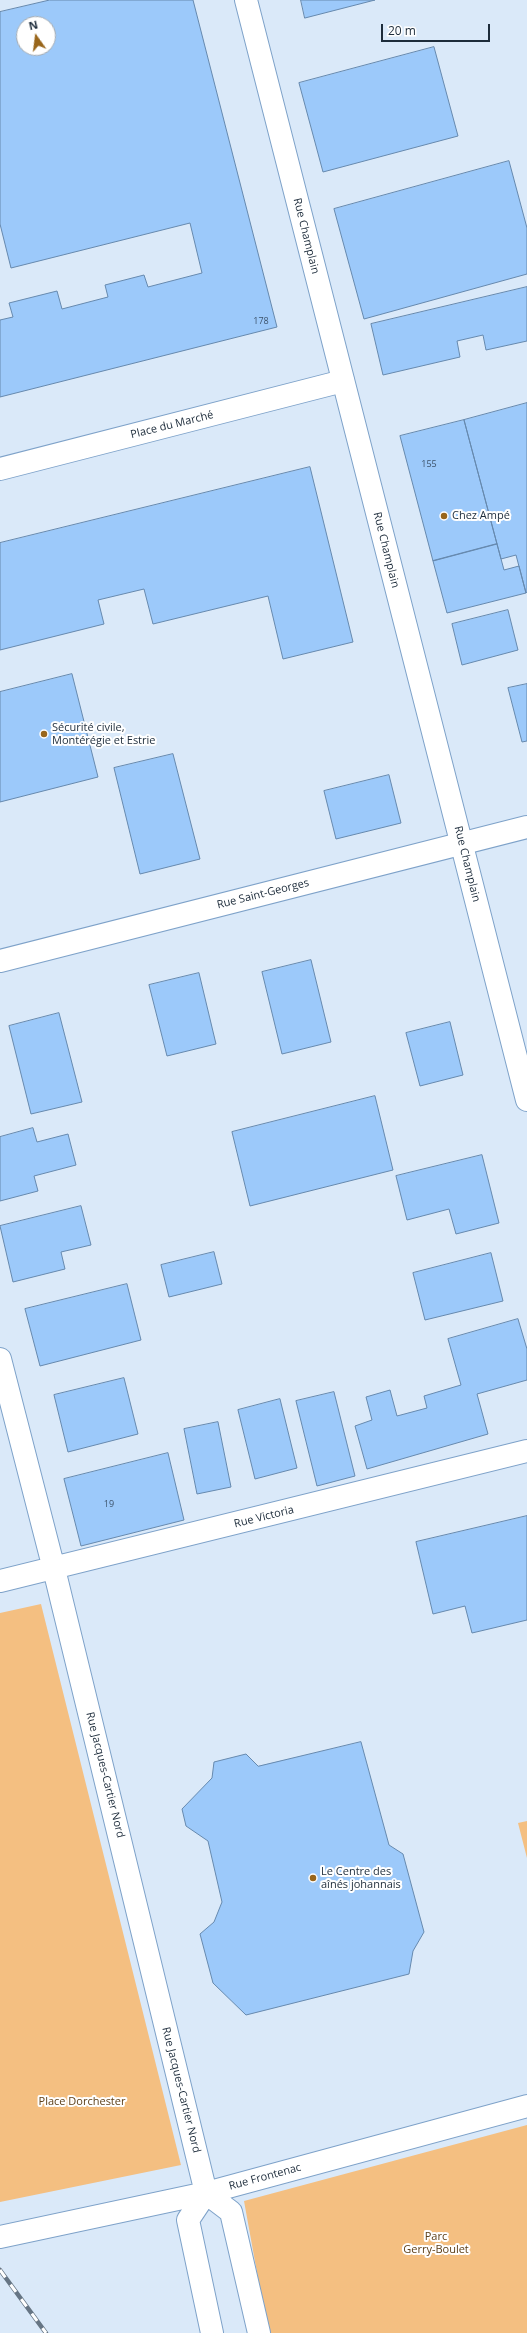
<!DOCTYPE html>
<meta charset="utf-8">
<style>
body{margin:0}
#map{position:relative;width:527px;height:2333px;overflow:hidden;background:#dae9f9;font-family:"Open Sans",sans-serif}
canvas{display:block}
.north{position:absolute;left:16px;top:16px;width:40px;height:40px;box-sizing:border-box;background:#fff;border:1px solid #a5abb1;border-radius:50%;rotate:346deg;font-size:11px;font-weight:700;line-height:16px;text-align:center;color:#1d2c3b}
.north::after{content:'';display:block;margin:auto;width:14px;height:18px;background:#99661b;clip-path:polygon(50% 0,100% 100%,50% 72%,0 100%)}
.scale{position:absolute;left:381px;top:24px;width:109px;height:18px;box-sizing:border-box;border:2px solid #1d2c3b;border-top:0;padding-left:5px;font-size:12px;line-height:14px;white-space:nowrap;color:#1d2c3b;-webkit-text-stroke:3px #fff;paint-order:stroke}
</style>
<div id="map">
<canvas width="527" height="2333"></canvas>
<div class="north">N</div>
<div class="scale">20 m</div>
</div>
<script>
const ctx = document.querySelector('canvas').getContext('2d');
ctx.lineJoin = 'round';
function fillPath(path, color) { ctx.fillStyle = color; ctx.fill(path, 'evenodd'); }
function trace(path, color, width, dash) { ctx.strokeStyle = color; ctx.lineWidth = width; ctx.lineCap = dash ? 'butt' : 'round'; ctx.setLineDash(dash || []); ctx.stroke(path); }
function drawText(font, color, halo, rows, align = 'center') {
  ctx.font = font + ' "Open Sans",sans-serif'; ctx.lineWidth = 4; ctx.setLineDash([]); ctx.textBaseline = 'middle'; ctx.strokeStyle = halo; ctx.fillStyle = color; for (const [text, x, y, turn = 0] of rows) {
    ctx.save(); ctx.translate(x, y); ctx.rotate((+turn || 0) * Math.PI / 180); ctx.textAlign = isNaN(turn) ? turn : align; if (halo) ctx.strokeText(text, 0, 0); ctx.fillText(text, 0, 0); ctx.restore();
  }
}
fillPath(new Path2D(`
 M41,1604L181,2165L0,2202V1613Z
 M527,1821V1858L518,1823Z
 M527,2125V2333H268L244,2201Z`), '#f4bf81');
const building = new Path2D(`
 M50,0H193L277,327L0,397V320L13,317L9,303L57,291L62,309L108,297L105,285L144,275L148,287L202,273L190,223L11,268L0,224V12ZM24,24H48V48H24Z
 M301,0H375L305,18Z
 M434,47L458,136L323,172L299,83Z
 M509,161L527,228V274L364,319L334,209Z
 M527,287V341L486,350L483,335L457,341L460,357L383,375L371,324Z
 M527,403V592L526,593L516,555L501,559L464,420Z
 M464,420L497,544L433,561L400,436Z
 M310,467L353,642L283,659L268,596L153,624L144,589L98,600L104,624L0,650V543Z
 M497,544L504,570L519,566L526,593L447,613L433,561Z
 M508,610L518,650L462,665L452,624Z
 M72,674L98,777L0,802V692Z
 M527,684V741L522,742L508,688Z
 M173,754L200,859L140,874L114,768Z
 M389,775L401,823L336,839L324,791Z
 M311,960L331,1042L282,1054L262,972Z
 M199,973L216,1044L167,1056L149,985Z
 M59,1013L82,1102L31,1114L9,1026Z
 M450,1022L463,1075L420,1086L406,1033Z
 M375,1096L393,1170L250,1206L232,1132Z
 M33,1128L37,1142L68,1134L76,1165L34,1176L38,1191L0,1201V1137Z
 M482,1155L499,1223L456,1234L449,1209L407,1220L396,1176Z
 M81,1206L91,1245L61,1252L65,1269L13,1282L0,1226Z
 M214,1252L222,1284L169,1297L161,1265Z
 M491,1253L503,1301L425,1320L413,1273Z
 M127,1284L141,1340L40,1366L25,1309Z
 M518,1319L527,1349V1380L477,1394L488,1434L367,1469L355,1426L372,1420L366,1397L390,1390L397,1416L427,1408L424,1396L461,1385L448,1339Z
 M124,1378L138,1434L68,1452L54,1395Z
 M334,1392L355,1476L317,1486L296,1401Z
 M280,1399L297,1468L255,1479L238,1410Z
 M218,1422L231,1487L197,1494L184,1429Z
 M168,1453L184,1520L81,1546L64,1479Z
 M527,1516V1620L472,1633L465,1606L433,1614L416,1542Z
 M361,1742L389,1845L403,1854L424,1932L413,1951L409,1974L246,2015L213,1983L200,1934L214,1922L222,1902L208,1841L186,1826L182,1809L212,1778L214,1762L246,1754L258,1766Z`);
fillPath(building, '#9cc9fa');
trace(building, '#6689ae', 1);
const minor = new Path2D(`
 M0,469L343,381
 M0,961L527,827
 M0,1359L54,1569L206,2193L0,2237
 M0,1581L527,1451`);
const tertiary = new Path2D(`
 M246,0L527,1100
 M206,2193L527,2106
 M206,2193L231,2212L259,2333
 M206,2193L188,2220L212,2333`);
trace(minor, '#7ea2c9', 24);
trace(tertiary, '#7ea2c9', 24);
trace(minor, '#fff', 22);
trace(tertiary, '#fff', 22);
const rail = new Path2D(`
 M0,2270L46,2333`);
trace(rail, '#667584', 4.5);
trace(rail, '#fff', 3, [9]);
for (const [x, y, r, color] of [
 [444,516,4,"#99661b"],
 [44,734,4,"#99661b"],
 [313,1878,4,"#99661b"]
]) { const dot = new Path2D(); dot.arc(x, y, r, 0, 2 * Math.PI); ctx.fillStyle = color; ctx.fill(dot); trace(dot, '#fff', 1.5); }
drawText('9px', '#3d536b', null, [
 ["178",261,321],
 ["155",429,464],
 ["19",109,1504]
]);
drawText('11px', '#1d2c3b', '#fff', [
 ["Rue Champlain",306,236,76],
 ["Place du Marché",172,425,-14],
 ["Rue Champlain",386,550,76],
 ["Rue Champlain",467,864,76],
 ["Rue Saint-Georges",263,894,-14],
 ["Rue Victoria",264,1517,-14],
 ["Rue Jacques-Cartier Nord",105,1775,76],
 ["Rue Jacques-Cartier Nord",181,2090,76],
 ["Rue Frontenac",265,2177,-15]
]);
drawText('11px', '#1d2c3b', '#fff', [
 ["Chez Ampé",452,516],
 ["Sécurité civile,",52,728],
 ["Montérégie et Estrie",52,741],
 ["Le Centre des",321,1872],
 ["aînés johannais",321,1885]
], 'left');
drawText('11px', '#5e4019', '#fff', [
 ["Place Dorchester",82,2102],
 ["Parc",436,2237],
 ["Gerry-Boulet",436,2250]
]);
</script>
